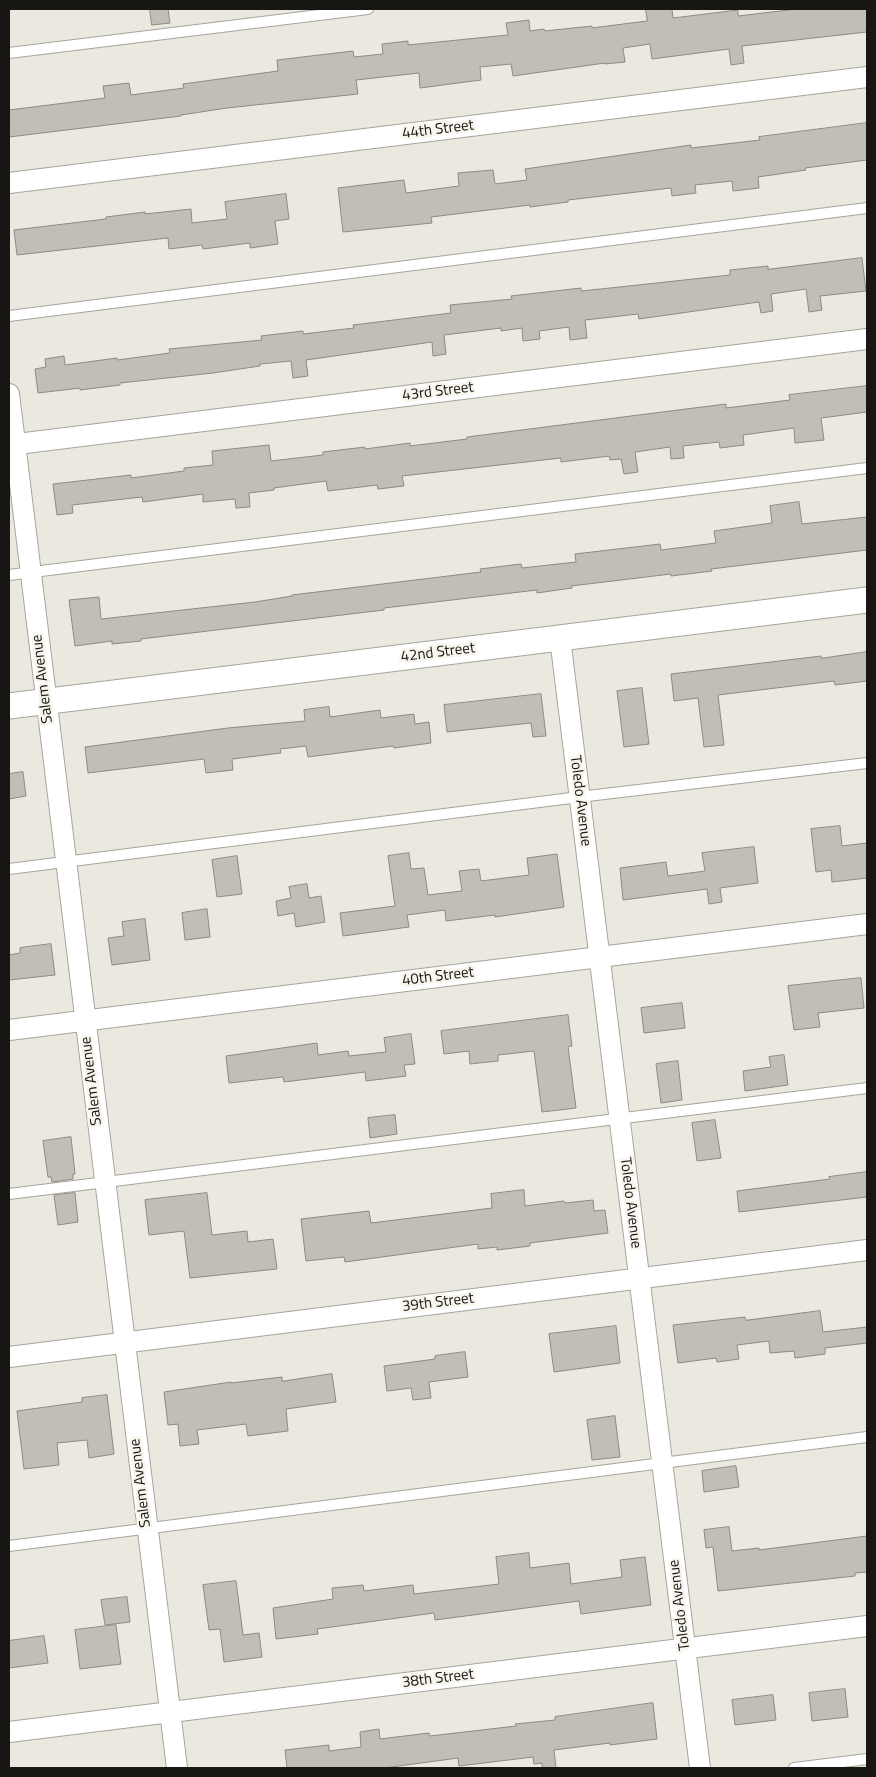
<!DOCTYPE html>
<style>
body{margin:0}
#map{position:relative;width:876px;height:1777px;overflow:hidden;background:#eae8df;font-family:"Titillium Web",sans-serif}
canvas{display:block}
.frame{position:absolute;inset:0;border:10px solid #171613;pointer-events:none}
</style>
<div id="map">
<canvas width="876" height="1777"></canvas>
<div class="frame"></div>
</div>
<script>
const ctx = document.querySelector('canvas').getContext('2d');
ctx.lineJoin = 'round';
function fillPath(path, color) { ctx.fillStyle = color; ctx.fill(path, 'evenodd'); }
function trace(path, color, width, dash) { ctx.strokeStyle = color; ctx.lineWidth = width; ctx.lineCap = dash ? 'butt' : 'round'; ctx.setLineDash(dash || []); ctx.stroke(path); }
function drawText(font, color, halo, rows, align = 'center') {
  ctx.font = font + ' "Titillium Web",sans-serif'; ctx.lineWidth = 5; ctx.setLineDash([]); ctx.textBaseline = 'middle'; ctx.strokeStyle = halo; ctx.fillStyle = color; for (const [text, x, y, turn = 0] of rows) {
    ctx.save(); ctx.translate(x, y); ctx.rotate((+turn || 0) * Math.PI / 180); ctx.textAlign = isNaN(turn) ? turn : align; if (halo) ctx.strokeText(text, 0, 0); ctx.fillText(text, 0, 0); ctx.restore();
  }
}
const building = new Path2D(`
 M150,9H168L170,23L152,25Z
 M646,9H672L673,18L738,10V16L797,9H867V32L742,46L744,63L731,65L729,49L652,59L650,44L623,48L625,62L605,64V63L513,76L511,64L480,67L481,80L420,88L419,73L356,80L358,94L227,108L181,115V116L9,137V110L105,98L103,86L129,83L131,95L184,88L183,84L278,71L277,60L353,51L354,57L383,54L382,44L408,41V45L508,35L506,23L529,20L530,31L544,29L545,31L592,26V28L647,21Z
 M867,123V160L805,168L806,170L758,177L759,188L733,191L732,181L695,185L696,193L672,196L671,188L568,200V202L530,207V205L431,217L432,223L343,232L338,188L404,180L406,193L459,186L458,173L493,170L495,184L527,180L525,169L691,145V148L760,140L759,137Z
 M286,194L289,219L275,221L278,244L250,248V243L203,249L202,245L169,249L168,238L17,255L14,230L106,219V217L145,212V214L191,209L192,223L227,219L225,202Z
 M862,258L866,291L820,296L822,310L809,312L806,289L771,294L773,311L761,313L759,302L639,319L638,314L585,320L587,338L570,340L569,327L539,331L540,339L523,341L522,328L501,331V328L444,335L446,354L433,356L432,342L306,360L308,376L293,378L291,361L260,364V366L213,373L120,383V385L80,390V388L38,393L35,369L46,367L45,359L64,356L65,365L117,358V360L170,353L169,349L262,340L261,336L303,331V334L354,328L353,325L451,313L450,305L512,299L511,296L581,288V291L629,286L730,275V270L768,266V269Z
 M867,386V412L821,418L824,440L795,443L794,428L743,435L744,445L720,448L719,442L683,446L684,458L671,459L670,447L635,452L638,472L624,474L621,459L610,460L609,456L561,462V458L402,476L404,486L378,489L377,485L328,491L326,481L274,488V490L249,493L250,507L236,508L235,499L203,502V494L143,502L142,497L72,505L73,513L57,515L53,484L131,475V478L184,471V468L213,465L212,451L269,445L271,461L323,455V452L365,447V449L410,443V446L467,439V437L678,410L726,404V408L790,400L789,395Z
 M799,502L802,524L867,517V550L711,569L712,571L671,576V574L571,586L572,588L537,593V590L384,608V610L141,639V641L112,644V641L75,646L69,600L99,597L101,619L255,602L292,596V595L481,572L480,569L521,564L522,568L576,562L575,554L660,544L661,550L716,543L714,531L772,523L770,506Z
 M867,652V681L835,685L834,681L718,695L724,745L704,747L698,698L674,701L671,674L821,656V658Z
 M642,688L649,744L624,747L617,691Z
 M541,694L546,736L533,737L531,723L447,732L444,705Z
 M329,707L330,717L380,710L381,718L414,714L415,724L429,722L431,743L394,748L393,746L308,757L306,746L280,749L281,753L232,759L233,770L206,773L204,759L88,773L85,747L228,728L305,721L304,710Z
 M23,772L26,796L9,799V774Z
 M840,826L842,846L867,843V878L832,882L831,870L816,872L811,829Z
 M754,847L758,883L720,888L722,902L709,904L707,889L623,900L620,868L666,862L668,876L705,871L702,853Z
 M409,853L411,869L424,868L428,895L462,891L459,871L479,869L481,881L529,875L527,858L557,854L564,907L495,917V915L446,921L445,910L407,915L409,927L343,936L340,913L395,906L388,856Z
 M237,856L242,894L217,897L212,860Z
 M307,884L309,898L321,896L325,922L296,927L294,913L278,916L276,901L291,898L289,887Z
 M207,909L210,937L185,940L182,913Z
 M145,919L150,960L112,965L108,938L124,936L122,922Z
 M51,944L55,975L9,980V955L20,953V948Z
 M861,978L864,1008L818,1013L820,1027L794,1030L788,986Z
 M682,1003L685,1028L644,1033L641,1008Z
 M568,1015L572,1046L568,1047L576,1108L542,1112L534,1051L498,1055V1061L470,1064L469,1051L444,1054L441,1031Z
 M411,1034L415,1064L404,1065L406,1076L366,1081L365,1072L284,1082L283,1077L229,1083L226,1056L317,1043L318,1055L348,1051L349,1056L386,1052L384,1038Z
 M784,1055L788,1085L745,1091L743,1071L771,1067L769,1057Z
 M678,1061L682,1100L661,1103L656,1064Z
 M395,1115L397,1134L370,1138L368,1118Z
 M715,1120L721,1158L697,1161L692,1123Z
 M71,1137L75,1174H73V1179L52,1182L51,1177H48L43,1141Z
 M867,1172V1197L739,1212L737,1191L830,1179L829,1177Z
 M524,1190L525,1206L564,1201L565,1203L593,1200L594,1211L605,1210L608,1233L530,1243V1246L497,1250V1247L478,1249V1244L345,1262L344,1257L306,1261L301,1219L369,1211L371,1223L492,1208L491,1194Z
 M75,1193L78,1222L58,1225L54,1195Z
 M207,1193L212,1235L247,1231L248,1242L273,1239L277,1269L190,1278L184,1231L149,1235L145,1200Z
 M820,1311L823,1332L867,1327V1343L825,1348V1354L795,1358L794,1351L770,1353L769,1341L737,1345L739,1359L717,1362L716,1358L678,1363L673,1325L745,1317L746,1320Z
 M616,1326L620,1363L554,1372L549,1334Z
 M465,1352L468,1377L429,1382L431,1398L413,1400L411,1388L387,1391L384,1366L435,1359V1356Z
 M332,1374L336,1402L286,1409L288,1431L248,1436L246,1424L197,1430L199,1444L180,1446L178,1424L168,1425L164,1392L231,1382V1383L282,1377V1381Z
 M107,1395L114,1454L89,1458L87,1440L57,1443L59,1465L24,1469L17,1411L82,1402V1398Z
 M615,1416L620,1457L592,1460L587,1420Z
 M736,1466L739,1487L704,1492L702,1471Z
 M729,1527L732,1551L759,1548V1550L867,1536V1572L855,1573V1576L718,1591L713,1547L706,1548L704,1530Z
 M529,1553L530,1568L569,1563L571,1584L622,1577L620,1560L645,1557L651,1605L581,1614L579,1601L435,1620L434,1613L317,1629L318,1634L276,1639L273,1608L333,1599L332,1588L363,1585L364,1591L413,1585L414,1594L499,1584L496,1557Z
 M236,1581L243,1635L259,1633L262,1657L224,1662L220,1629L209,1630L203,1585Z
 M127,1597L130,1622L105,1625L101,1600Z
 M116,1625L121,1664L80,1669L75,1630Z
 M44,1636L48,1663L9,1668V1641Z
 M845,1689L848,1717L812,1721L809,1693Z
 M773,1695L776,1720L735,1725L732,1700Z
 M653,1703L657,1739L610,1745V1743L554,1750L556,1768H542V1763L534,1764L533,1757L459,1766L458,1758L384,1768H287L285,1750L329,1745V1751L361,1747L360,1732L379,1729L380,1739L429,1733L430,1736L516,1726L515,1724L555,1720V1717Z`);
fillPath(building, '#c0beb5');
trace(building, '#8c8a82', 1);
const service = new Path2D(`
 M9,53L368,9
 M9,316L867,208
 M9,575L867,468
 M9,869L579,797L867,763
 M9,1194L867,1088
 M9,1546L867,1437
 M794,1768L867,1759`);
const minor = new Path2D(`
 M9,183L867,77
 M9,394L177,1768
 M9,445L867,339
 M560,638L700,1768
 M9,1030L867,924
 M9,1357L867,1250
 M9,1732L867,1626`);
const tertiary = new Path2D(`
 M9,706L867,600`);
trace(service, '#a6a59c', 12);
trace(minor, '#a6a59c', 22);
trace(tertiary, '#a6a59c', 27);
trace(service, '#fff', 10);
trace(minor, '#fff', 20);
trace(tertiary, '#fff', 25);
drawText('15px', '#171613', '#f7f5ec', [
 ["44th Street",438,130,-7],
 ["43rd Street",438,392,-7],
 ["42nd Street",438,653,-7],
 ["Salem Avenue",43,679,-97],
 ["Toledo Avenue",580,801,83],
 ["40th Street",438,977,-7],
 ["Salem Avenue",92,1081,-97],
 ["Toledo Avenue",630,1203,83],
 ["39th Street",438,1303,-7],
 ["Salem Avenue",141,1483,-97],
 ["Toledo Avenue",680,1605,-97],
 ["38th Street",438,1679,-7]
]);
</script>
